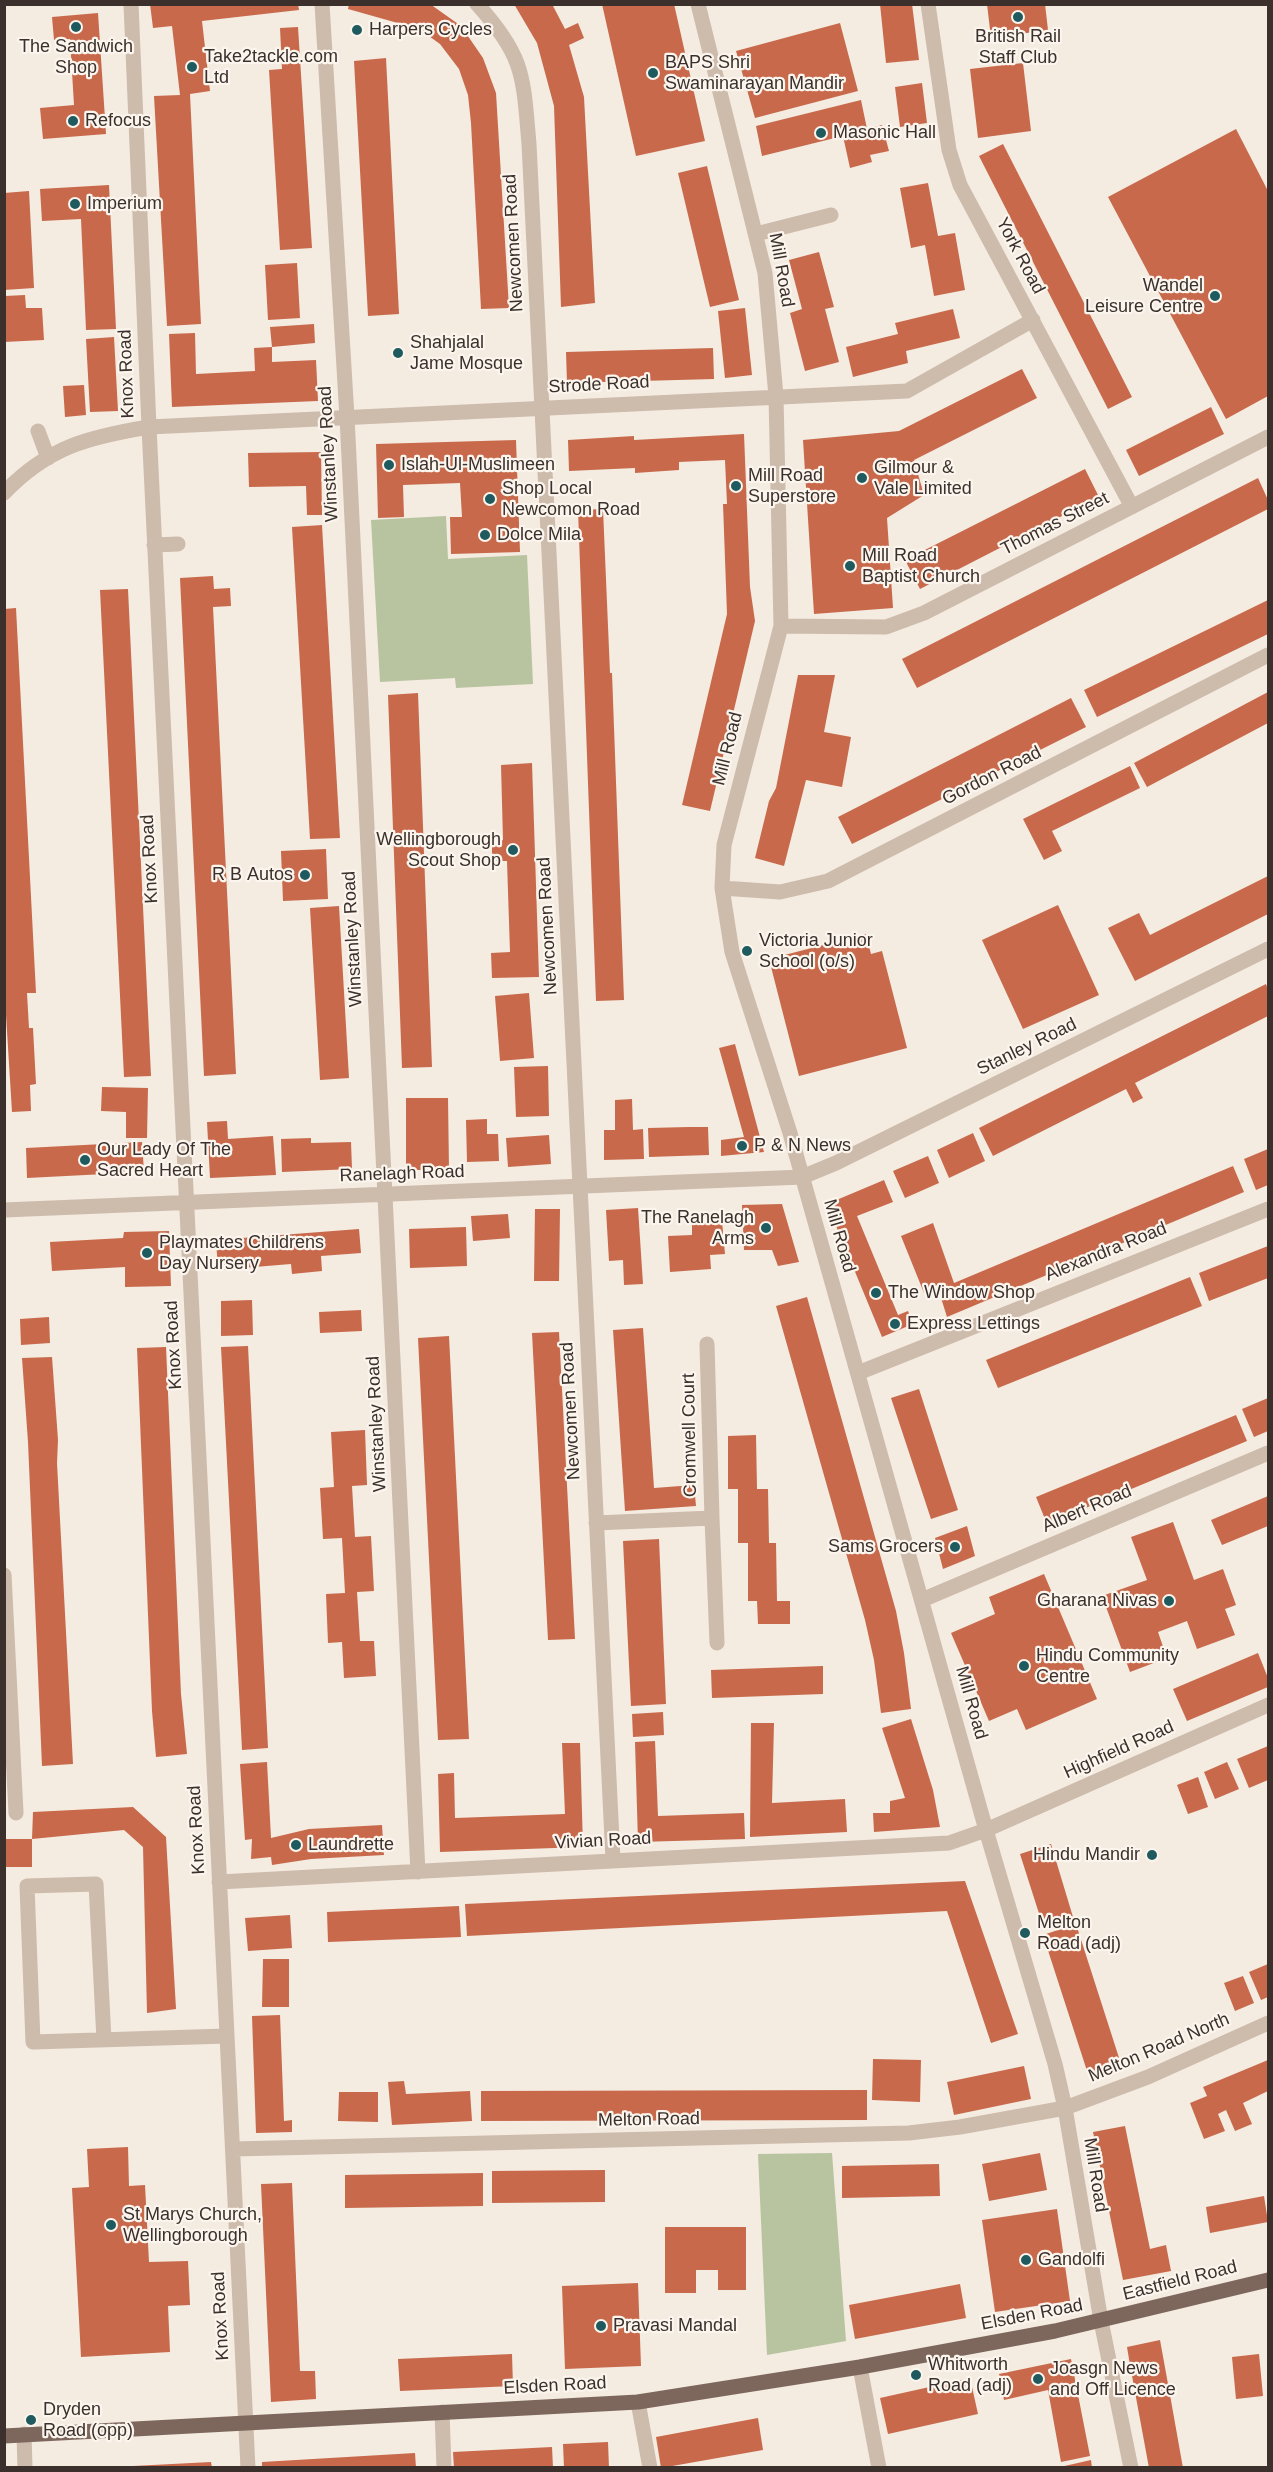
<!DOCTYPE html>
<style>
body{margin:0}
#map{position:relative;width:1273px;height:2472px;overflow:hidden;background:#f4ebe1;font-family:Helvetica,sans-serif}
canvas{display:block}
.frame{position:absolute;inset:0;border:6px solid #3b302b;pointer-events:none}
</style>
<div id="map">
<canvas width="1273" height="2472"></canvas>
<div class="frame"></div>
</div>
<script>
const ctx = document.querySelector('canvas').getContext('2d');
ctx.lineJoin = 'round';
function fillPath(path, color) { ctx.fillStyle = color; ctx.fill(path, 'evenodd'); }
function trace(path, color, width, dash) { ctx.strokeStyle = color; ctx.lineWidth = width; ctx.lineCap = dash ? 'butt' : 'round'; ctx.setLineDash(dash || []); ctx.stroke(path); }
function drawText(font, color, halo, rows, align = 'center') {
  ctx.font = font + ' Helvetica,sans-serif'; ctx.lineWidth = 4.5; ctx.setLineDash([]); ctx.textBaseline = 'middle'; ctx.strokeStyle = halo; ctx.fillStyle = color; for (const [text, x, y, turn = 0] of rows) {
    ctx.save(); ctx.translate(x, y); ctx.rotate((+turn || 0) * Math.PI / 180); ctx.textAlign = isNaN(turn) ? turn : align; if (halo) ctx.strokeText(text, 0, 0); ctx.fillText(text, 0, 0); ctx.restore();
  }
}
fillPath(new Path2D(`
 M446,516L448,559L527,555L533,684L456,688L455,678L380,682L371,520Z
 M832,2153L846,2341L767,2355L758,2154Z`), '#b8c4a0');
fillPath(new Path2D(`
 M150,4H298L299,10L202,21L210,91L190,94L201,324L167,326L154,96L180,95L172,26L153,28Z
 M349,4H430L461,26L483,58L496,93L509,308L481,309L471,123L468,95L459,69L440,44L419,29L348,9Z
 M514,4H552L565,29L578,23L584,38L569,45L584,97L595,303L561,307L554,106L537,43Z
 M602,4H674L705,141L636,156Z
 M880,4H912L919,60L886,63Z
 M987,4H1045L1048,30L991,38Z
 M98,13L106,134L43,139L40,108L74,105L70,39L54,40L52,17Z
 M840,23L858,91L755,118L736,51Z
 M298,27L312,248L280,250L269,70L282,69L280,28Z
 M386,58L399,314L368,316L354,61Z
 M1023,63L1031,131L978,138L970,69Z
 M922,83L927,123L900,127L895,87Z
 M861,100L867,129L882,125L889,151L870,155L872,162L850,168L843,136L762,156L756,126Z
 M1236,129L1268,191V396L1226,419L1108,197Z
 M1003,144L1132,397L1108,409L979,156Z
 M707,166L739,300L710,307L678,173Z
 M928,183L938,236L955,233L965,290L934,296L925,245L911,248L900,188Z
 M109,185L116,329L86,330L81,219L42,221L40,189Z
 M29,191L34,288L4,290V193Z
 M819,252L834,307L825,309L839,362L805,371L790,313L802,309L789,260Z
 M297,263L300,318L268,320L265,265Z
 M25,295L26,308H42L44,340L4,342L5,296Z
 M745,308L752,375L725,378L718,311Z
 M953,309L960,338L906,351L908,363L853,377L846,347L898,334L895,323Z
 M314,324L315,343L272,347L270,327Z
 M195,333L196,374L255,371L254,348L272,347V362L316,360L318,401L172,407L169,334Z
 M114,337L118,411L90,412L86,339Z
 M713,348L714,379L567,383L566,352Z
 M1022,369L1037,398L914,460L924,495L887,518L893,608L814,614L803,440L899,431Z
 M84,385L86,415L65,417L63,386Z
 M1211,407L1224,434L1139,476L1126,450Z
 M744,434L750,587L755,621L710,811L682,805L727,614L723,504H727L725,460L679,462V470L635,473V468L569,471L568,440L634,436V440Z
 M516,440L520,552L451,554L450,517H462L460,483L403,485L404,517L378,518L376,444Z
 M321,452L322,515H307L306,486L249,487L248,453Z
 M1085,469L1099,497L920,589L905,560Z
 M1258,478L1268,500V509L917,688L902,659Z
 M603,509L610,673H612L624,1000L596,1001L578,510Z
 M322,525L340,838L310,839L292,527Z
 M213,576L214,589L230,588L231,606L213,607L236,1074L204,1076L180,578Z
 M128,589L151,1076L124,1077L100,590Z
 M1268,600V634L1097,717L1084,690Z
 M16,608L36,993H27L29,1028H33L36,1084L30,1085L31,1111L12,1112L4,983V609Z
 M798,675H835L824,732L851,737L842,787L806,780L784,866L755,858L769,801L776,788Z
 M1268,692V723L1147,787L1134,763Z
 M418,693L432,1067L402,1068L388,695Z
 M1071,698L1086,727L852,844L838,817Z
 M532,763L539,977L492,978L491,953L510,952L507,861H492V841L503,840L501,765Z
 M1130,766L1140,788L1052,831L1062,851L1044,860L1023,819Z
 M326,849L328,899L283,901L281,851Z
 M1268,876V914L1135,981L1108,928L1139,913L1150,935Z
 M1058,905L1099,995L1023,1029L982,940Z
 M339,906L349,1078L320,1080L310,908Z
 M866,934L871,954L882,951L907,1048L799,1076L769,959Z
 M1266,984L1268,990V1016L1135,1083L1143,1098L1133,1103L1126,1089L993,1156L979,1128Z
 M529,993L534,1058L500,1061L495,996Z
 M735,1044L764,1152L721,1156V1140L744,1137L719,1048Z
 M548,1066L549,1116L516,1117L514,1067Z
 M102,1087L148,1088L147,1138H126V1112L101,1111Z
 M406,1098H448L449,1170H406Z
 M632,1099L633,1130L643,1129L644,1159L604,1160V1130H615V1100Z
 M487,1119V1134H498L499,1161L467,1162L466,1120Z
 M227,1121L228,1139L273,1136L276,1175L210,1178L207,1122Z
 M689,1127H708L709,1155L649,1157L648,1128Z
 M973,1133L985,1161L949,1178L937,1150Z
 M549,1135L551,1164L508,1167L506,1138Z
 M311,1138V1143L351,1142L352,1169L282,1172L281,1139Z
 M142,1142L144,1172L27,1178L26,1148Z
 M1268,1149V1185L1256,1190L1244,1159Z
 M928,1156L939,1183L905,1198L893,1171Z
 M1233,1166L1244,1192L947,1317L937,1285L924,1293L901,1236L933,1223L954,1283Z
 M884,1180L893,1202L857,1216L898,1315L908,1311L913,1324L882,1337L827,1204Z
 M782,1204L799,1262L778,1266L772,1250H744L742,1205Z
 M638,1208L643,1284L624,1285L623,1260L609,1261L606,1210Z
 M535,1209H560L559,1281H534Z
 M508,1214L510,1238L473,1241L471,1216Z
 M722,1221L725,1254L710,1255L711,1269L670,1272L668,1236L692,1235V1223Z
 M466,1227L467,1266L410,1268L409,1229Z
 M359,1229L361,1253L321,1256L322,1271L292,1274L291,1264L218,1270L216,1240Z
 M169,1231L171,1286L125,1287V1267L52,1271L50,1242L123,1238L124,1232Z
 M1268,1246V1278L1209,1301L1199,1273Z
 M1190,1277L1202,1306L998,1388L986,1360Z
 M807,1297L896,1611L904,1653L911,1709L881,1713L874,1660L865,1620L776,1306Z
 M252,1300L253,1335L221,1336V1301Z
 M361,1310L362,1331L320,1333L319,1312Z
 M49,1317L50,1343L21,1345L20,1319Z
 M643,1328L654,1488L694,1485L696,1506L625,1511L613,1330Z
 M559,1332L575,1639L548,1640L532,1333Z
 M449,1336L469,1739L438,1740L418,1338Z
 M248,1346L268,1748L242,1750L221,1347Z
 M166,1347L181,1694L187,1754L156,1757L152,1711L137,1348Z
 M52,1357L58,1440L57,1463L73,1764L42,1766L28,1442L22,1358Z
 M919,1389L958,1510L931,1519L891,1398Z
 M1268,1398V1431L1254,1437L1242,1409Z
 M1236,1415L1247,1441L1047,1524L1036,1497Z
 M365,1430L367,1485L352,1486L355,1537L371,1536L374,1591L357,1592L360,1641H374L376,1676L344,1678L342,1642L328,1643L326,1594L345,1593L342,1538L323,1539L320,1488L334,1487L331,1432Z
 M756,1435L757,1489H768L769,1543H776L777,1601H790V1624H758L757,1601H748V1543H738V1489H728V1436Z
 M1268,1496V1526L1222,1545L1211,1520Z
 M1173,1522L1194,1580L1223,1569L1236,1605L1225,1609L1235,1635L1197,1649L1187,1621L1158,1632L1167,1658L1130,1672L1102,1596L1147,1580L1131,1537Z
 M967,1526L975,1556L943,1569L935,1538Z
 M659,1539L666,1704L631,1706L623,1541Z
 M1044,1574L1097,1699L1026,1730L1017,1709L989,1721L951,1633L995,1614L989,1597Z
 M1258,1653L1268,1678V1687L1187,1721L1173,1689Z
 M823,1666V1694L712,1698L711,1670Z
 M663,1712L664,1735L633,1737L632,1714Z
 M911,1719L933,1790L940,1827L874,1832L873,1813H890V1801L905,1798L882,1728Z
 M751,1723H774L772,1803L845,1799L847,1832L750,1837Z
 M655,1741L658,1816L744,1813L745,1839L638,1842L635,1742Z
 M562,1743H580L583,1847L440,1852L438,1774L454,1773L455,1818L565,1814Z
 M1268,1746V1780L1249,1788L1237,1759Z
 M267,1762L271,1838L309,1829L382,1825L384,1855L311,1859L272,1865L271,1857L251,1859L252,1839L245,1840L240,1764Z
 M1227,1762L1239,1789L1215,1799L1204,1772Z
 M1198,1777L1208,1807L1188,1814L1177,1785Z
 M133,1807L166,1837L176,2009L147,2013L143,1847L124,1830L32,1839L33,1812Z
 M4,1839H32V1867H4Z
 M1051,1844L1073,1917L1043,1926L1020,1854Z
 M965,1881L1018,2034L991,2043L947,1911L467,1936L465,1904Z
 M459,1906L461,1937L328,1942L327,1912Z
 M290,1915L292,1948L248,1951L245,1918Z
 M1076,1924L1121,2064L1088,2074L1043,1935Z
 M263,1959H289V2007H262Z
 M1268,1964V1997L1261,2000L1249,1972Z
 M1243,1976L1254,2003L1235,2011L1224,1983Z
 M280,2015L284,2121L292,2120V2132L256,2133L252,2016Z
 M873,2059L921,2060L920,2102L872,2100Z
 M1268,2060V2091L1243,2103L1252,2124L1235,2131L1226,2110L1218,2114L1225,2131L1204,2139L1190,2103L1207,2096L1203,2087Z
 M1024,2066L1031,2099L954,2115L947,2082Z
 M404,2081L406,2094L470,2091L472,2121L392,2125L388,2082Z
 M867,2090V2120L481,2121V2091Z
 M339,2092H378V2122L338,2121Z
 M1125,2126L1150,2249L1166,2245L1171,2271L1123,2280L1093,2132Z
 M128,2147L129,2186L145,2185L149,2262L188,2261L190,2305L168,2306L170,2352L81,2357L72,2188L89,2187L87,2149Z
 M1040,2153L1047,2190L989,2201L982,2164Z
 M939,2164L940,2196L842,2198V2166Z
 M605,2170V2202L492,2203V2171Z
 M483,2173V2206L345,2208V2175Z
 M292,2183L300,2371H315L316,2399L271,2402L261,2184Z
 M1264,2196L1268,2222L1210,2233L1206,2207Z
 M1057,2209L1070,2301L995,2312L982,2220Z
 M665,2227H746V2290H718V2270H696V2293H665Z
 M638,2283L641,2366L565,2369L562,2286Z
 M960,2284L966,2318L855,2339L849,2305Z
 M1160,2340L1170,2395L1183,2468H1149L1130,2365L1127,2347Z
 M512,2354L513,2386L400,2391L398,2359Z
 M1259,2354L1263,2396L1236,2399L1232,2357Z
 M1071,2359L1090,2456L1061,2462L1048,2390L1004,2400L999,2374Z
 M970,2378L978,2414L888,2434L880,2398Z
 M758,2418L763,2450L661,2468L656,2437Z
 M608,2442L609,2468H564L563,2444Z
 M552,2447L553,2468H454L453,2452Z
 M415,2453L416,2468H262V2462Z
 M1091,2460L1092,2468H1060V2467Z
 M211,2462L212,2468H133V2466Z`), '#c8694b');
trace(new Path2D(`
 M131,4L149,427L248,2468
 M322,4L347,417L418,1872
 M477,4C525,57 523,76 529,144L613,1860
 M698,4L765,273L776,396L781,626L724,845L722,888L732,952L790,1133L986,1830L1055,2064L1065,2108L1101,2321L1131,2468
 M928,4L949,150L960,185L1132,507
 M756,234L831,215
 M38,431L48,458
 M4,493C48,447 88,437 149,427L907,391L1033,320
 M154,545L178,544
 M781,626L886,627L924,613L1268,437
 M722,888L780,892L828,881L1268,655
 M4,1210L802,1177L836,1163L1268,949
 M858,1373L1268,1209
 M712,1518L717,1643
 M596,1523L712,1518L707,1344
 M4,1575L16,1813
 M922,1600L1268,1453
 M219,1882L949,1843L986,1830L1268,1705
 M104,2040L96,1884L27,1886L33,2042L227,2036
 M233,2149L909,2133L960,2127L1065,2108L1148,2077L1268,2023
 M860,2367L879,2468
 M638,2402L650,2468
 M442,2412L444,2468
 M24,2434L25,2468`), '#cdbbac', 15);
trace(new Path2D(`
 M4,2436L638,2402L860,2367L1055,2331L1268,2280`), '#7d675c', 15);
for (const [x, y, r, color] of [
 [1018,17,6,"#1f5a5e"],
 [76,27,6,"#1f5a5e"],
 [357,30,6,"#1f5a5e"],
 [192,67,6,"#1f5a5e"],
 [653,73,6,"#1f5a5e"],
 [73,121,6,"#1f5a5e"],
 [821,133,6,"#1f5a5e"],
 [75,204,6,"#1f5a5e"],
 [1215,296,6,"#1f5a5e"],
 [398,353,6,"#1f5a5e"],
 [389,465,6,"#1f5a5e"],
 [862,478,6,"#1f5a5e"],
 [736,486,6,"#1f5a5e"],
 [490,499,6,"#1f5a5e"],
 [485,535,6,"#1f5a5e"],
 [850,566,6,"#1f5a5e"],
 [513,850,6,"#1f5a5e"],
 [305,875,6,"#1f5a5e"],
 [747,951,6,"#1f5a5e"],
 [742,1146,6,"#1f5a5e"],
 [85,1160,6,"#1f5a5e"],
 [766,1228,6,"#1f5a5e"],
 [147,1253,6,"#1f5a5e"],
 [876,1293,6,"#1f5a5e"],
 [895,1324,6,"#1f5a5e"],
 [955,1547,6,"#1f5a5e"],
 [1169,1601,6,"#1f5a5e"],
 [1024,1666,6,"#1f5a5e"],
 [296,1845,6,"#1f5a5e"],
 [1152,1855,6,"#1f5a5e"],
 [1025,1933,6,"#1f5a5e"],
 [111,2225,6,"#1f5a5e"],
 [1026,2260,6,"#1f5a5e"],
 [601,2326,6,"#1f5a5e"],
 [916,2375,6,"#1f5a5e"],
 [1038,2379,6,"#1f5a5e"],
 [31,2420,6,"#1f5a5e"]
]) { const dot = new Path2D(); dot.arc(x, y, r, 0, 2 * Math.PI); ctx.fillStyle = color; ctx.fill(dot); trace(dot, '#fbf5ee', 2); }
drawText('18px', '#3b302b', '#fbf5ee', [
 ["Harpers Cycles",369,30],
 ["British Rail",1018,37,"center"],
 ["Staff Club",1018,58,"center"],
 ["The Sandwich",76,47,"center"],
 ["Shop",76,68,"center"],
 ["Take2tackle.com",204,57],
 ["Ltd",204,78],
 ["BAPS Shri",665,63],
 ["Swaminarayan Mandir",665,84],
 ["Refocus",85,121],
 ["Masonic Hall",833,133],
 ["Imperium",87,204],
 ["Wandel",1203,286,"right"],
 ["Leisure Centre",1203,307,"right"],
 ["Shahjalal",410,343],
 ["Jame Mosque",410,364],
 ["Islah-Ul-Muslimeen",401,465],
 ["Gilmour &",874,468],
 ["Vale Limited",874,489],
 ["Mill Road",748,476],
 ["Superstore",748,497],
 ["Shop Local",502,489],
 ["Newcomon Road",502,510],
 ["Dolce Mila",497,535],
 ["Mill Road",862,556],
 ["Baptist Church",862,577],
 ["Wellingborough",501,840,"right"],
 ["Scout Shop",501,861,"right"],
 ["R B Autos",293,875,"right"],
 ["Victoria Junior",759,941],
 ["School (o/s)",759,962],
 ["P & N News",754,1146],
 ["Our Lady Of The",97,1150],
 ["Sacred Heart",97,1171],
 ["The Ranelagh",754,1218,"right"],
 ["Arms",754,1239,"right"],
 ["Playmates Childrens",159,1243],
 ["Day Nursery",159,1264],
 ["The Window Shop",888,1293],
 ["Express Lettings",907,1324],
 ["Sams Grocers",943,1547,"right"],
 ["Gharana Nivas",1157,1601,"right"],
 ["Hindu Community",1036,1656],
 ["Centre",1036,1677],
 ["Laundrette",308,1845],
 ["Hindu Mandir",1140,1855,"right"],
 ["Melton",1037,1923],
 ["Road (adj)",1037,1944],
 ["St Marys Church,",123,2215],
 ["Wellingborough",123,2236],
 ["Gandolfi",1038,2260],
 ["Pravasi Mandal",613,2326],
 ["Whitworth",928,2365],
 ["Road (adj)",928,2386],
 ["Joasgn News",1050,2369],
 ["and Off Licence",1050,2390],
 ["Dryden",43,2410],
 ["Road (opp)",43,2431]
], 'left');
drawText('18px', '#3b302b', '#fbf5ee', [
 ["Newcomen Road",514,243,-93],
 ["York Road",1020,256,62],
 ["Mill Road",781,270,80],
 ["Knox Road",127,374,-92],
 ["Strode Road",599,385,-3],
 ["Winstanley Road",329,454,-93],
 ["Thomas Street",1055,524,-27],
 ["Mill Road",728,749,-76],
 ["Gordon Road",992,776,-27],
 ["Knox Road",150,859,-93],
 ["Newcomen Road",548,926,-93],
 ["Winstanley Road",353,939,-93],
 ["Stanley Road",1027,1047,-26],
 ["Ranelagh Road",402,1174,-2],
 ["Mill Road",839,1236,74],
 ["Alexandra Road",1106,1252,-22],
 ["Knox Road",174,1345,-93],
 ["Newcomen Road",571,1411,-93],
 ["Winstanley Road",377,1424,-93],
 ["Cromwell Court",690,1435,-91],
 ["Albert Road",1087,1509,-23],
 ["Mill Road",971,1703,74],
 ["Highfield Road",1119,1750,-24],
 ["Knox Road",197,1830,-93],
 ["Vivian Road",603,1841,-3],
 ["Melton Road North",1159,2048,-23],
 ["Melton Road",649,2120,-1],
 ["Mill Road",1095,2175,81],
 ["Eastfield Road",1180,2281,-14],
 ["Elsden Road",1032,2315,-11],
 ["Knox Road",221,2316,-93],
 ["Elsden Road",555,2386,-3]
]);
</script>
